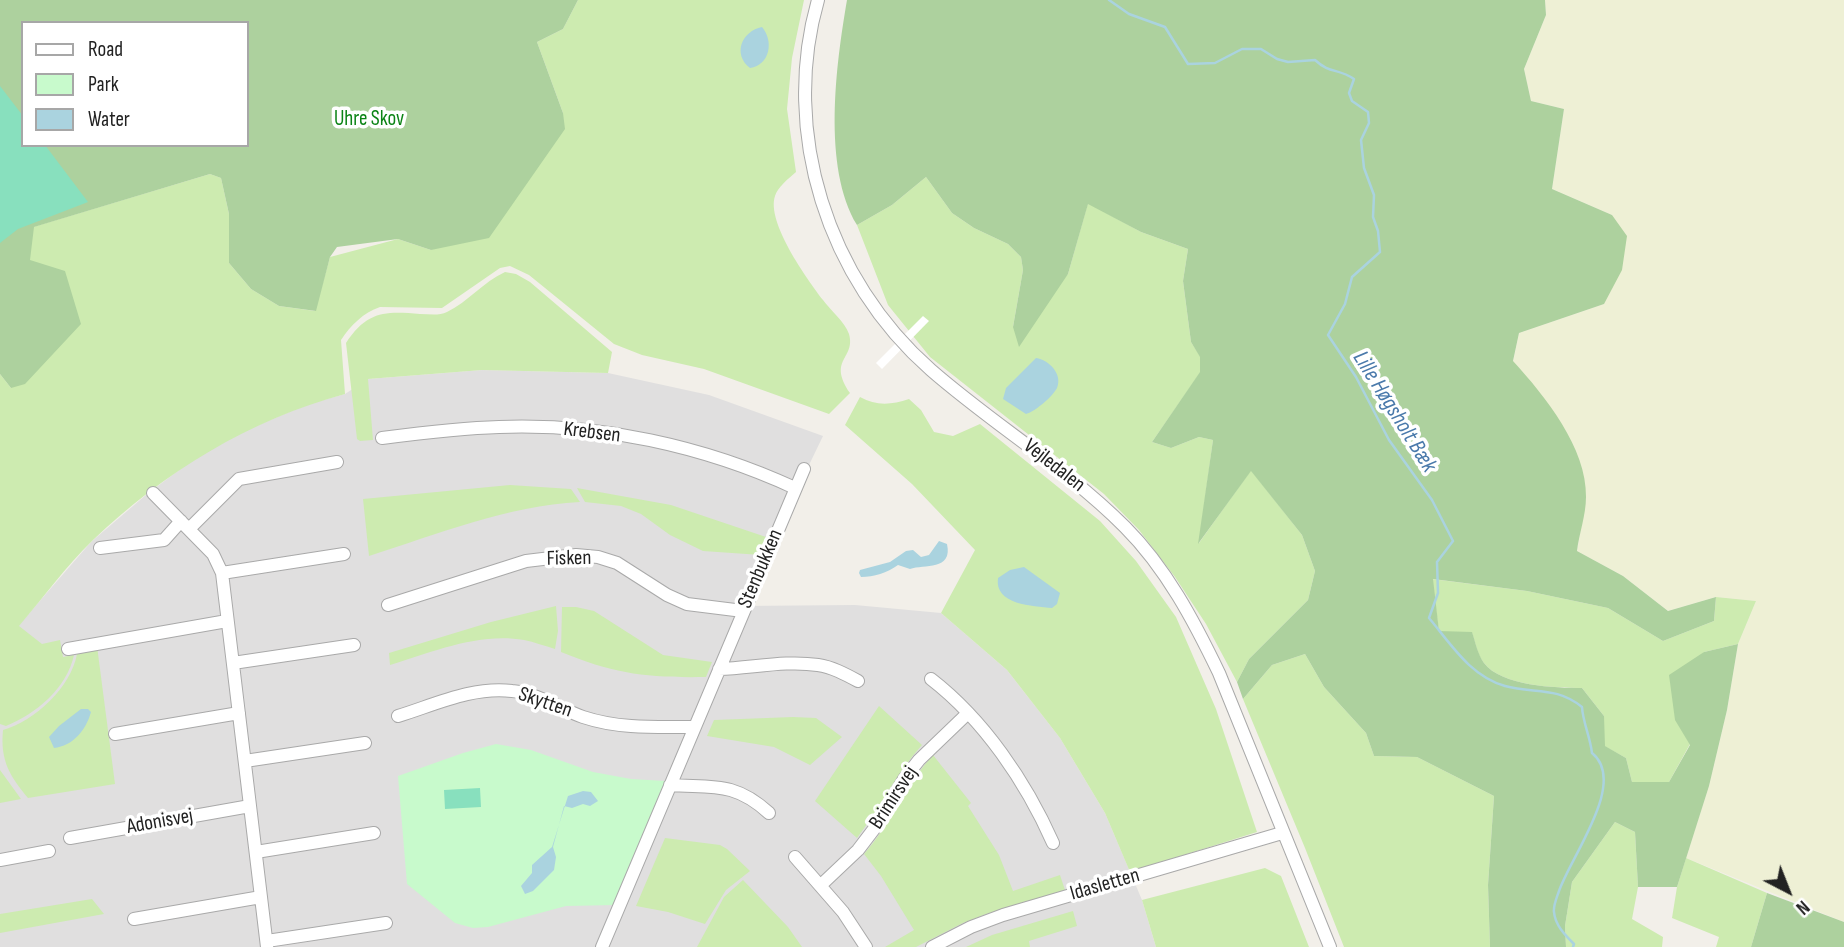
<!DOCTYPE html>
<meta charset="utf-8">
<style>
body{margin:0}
#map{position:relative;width:1844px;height:947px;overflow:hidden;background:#f2efe9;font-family:"Sofia Sans Condensed",sans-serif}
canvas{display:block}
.legend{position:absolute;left:21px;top:21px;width:228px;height:126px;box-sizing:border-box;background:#fff;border:2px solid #a7a7a7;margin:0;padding:9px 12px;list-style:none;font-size:21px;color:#222}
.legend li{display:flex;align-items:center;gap:14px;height:35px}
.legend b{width:35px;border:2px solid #a7a7a7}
.north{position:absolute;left:1753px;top:856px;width:70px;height:70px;-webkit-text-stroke:5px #fff;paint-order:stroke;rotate:138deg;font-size:19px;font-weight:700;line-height:28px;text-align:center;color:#222}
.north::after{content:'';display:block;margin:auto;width:24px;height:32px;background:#222;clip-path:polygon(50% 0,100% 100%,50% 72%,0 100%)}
</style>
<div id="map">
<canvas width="1844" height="947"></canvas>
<ul class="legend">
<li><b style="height:9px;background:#fff"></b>Road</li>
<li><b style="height:19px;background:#c8facc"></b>Park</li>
<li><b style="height:19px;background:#aad3df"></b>Water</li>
</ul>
<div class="north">N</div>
</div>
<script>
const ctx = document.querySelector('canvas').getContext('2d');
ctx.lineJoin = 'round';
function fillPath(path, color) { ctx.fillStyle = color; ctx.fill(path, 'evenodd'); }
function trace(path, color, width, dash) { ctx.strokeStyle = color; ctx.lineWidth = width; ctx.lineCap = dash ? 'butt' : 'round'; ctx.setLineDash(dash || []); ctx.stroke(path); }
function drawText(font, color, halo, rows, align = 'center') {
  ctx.font = font + ' "Sofia Sans Condensed",sans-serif'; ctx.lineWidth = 7; ctx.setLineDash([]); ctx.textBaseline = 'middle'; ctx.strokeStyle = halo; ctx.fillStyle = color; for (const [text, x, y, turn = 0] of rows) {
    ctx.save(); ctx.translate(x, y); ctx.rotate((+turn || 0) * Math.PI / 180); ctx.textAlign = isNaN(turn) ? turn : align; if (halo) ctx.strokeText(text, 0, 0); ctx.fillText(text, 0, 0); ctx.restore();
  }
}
fillPath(new Path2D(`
 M482,370L608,373L709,395L823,436L741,606L855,605L941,613L1007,670L1060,738L1105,813L1142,900L1156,947H0V632L18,626L91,542L147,494L191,461L240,433L305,405L345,394L368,379Z`), '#e0dfdf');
fillPath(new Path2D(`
 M1545,0H1844V922L1686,858L1709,786L1727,710L1738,644L1756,601L1716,597L1668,611L1623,576L1577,551L1586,498L1513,362L1519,333L1604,304L1612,215L1552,189L1564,109L1531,101L1524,69L1546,15Z`), '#eef0d5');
fillPath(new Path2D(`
 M578,0H804L792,58L787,109L796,172C789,178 777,188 775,196C766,222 807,279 823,300C830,310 845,322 849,334C856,359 827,359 850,393L829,414L704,369L642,355L614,344L529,275L510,266L500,268L442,308L380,307C363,313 351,325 341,340L345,394C249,420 164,472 92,541C66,566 43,598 19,626L42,644L60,640L63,657L74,655C67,688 36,714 6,726L0,724V374L11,388L33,227L210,174L221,178L229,214V263L251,289L279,306L315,311L330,257L398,239L431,250L563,113L537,42L563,29Z
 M926,177L952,213L974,228L1008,244L1021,257L1023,270L1013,327L1068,274L1088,203L1141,232L1188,249L1183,281L1191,342L1200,356V373L1152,442L1171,448L1199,437L1213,440L1199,543L1251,470L1302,535L1315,571L1308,600L1249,659L1237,682L1206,624L1175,577L1139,530L1104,494L930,357L888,305L857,225L892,205Z
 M505,272L516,274L530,282L612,352L608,373L482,370L368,379L373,440L360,441L357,439L346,343C367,311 385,311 420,314C429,314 439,316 447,312C468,302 483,282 505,272Z
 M860,397C876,406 891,405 909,399L921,410L934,432L953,436L980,424L1100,521L1136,561L1176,617L1216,709L1257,832L1130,872L1105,813L1060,738L1007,670L941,613L975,550L912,484L845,425Z
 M510,485L571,489L580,502C507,506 438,534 369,556L363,499Z
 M577,488L671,505L769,538L761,555L703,551L670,535L641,514L621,506L585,502Z
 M1432,579L1527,591L1608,608L1663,641L1714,621L1716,597L1756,601L1738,644L1704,652L1676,720L1690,744L1669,782H1632L1626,758L1604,746V716L1582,688C1556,688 1501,686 1484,663C1478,656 1475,642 1472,633L1439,632Z
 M556,606L558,631L555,649C545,646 534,642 524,640C479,632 432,652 390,665L389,653L491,622Z
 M562,607H576L594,611L663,655L712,662L706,677C647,678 615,674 561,652Z
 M97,646L115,784L28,798C10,776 0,761 3,730C35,721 71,687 77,654L80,653L79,649Z
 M1305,654L1324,687L1366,733L1374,756L1417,757L1494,796L1488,885L1490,947H1344L1305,848L1243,699L1272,665Z
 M879,706L922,745C896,774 880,808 857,838L815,801Z
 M793,717L816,718L842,737L810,765L774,747L707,736L714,720Z
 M933,755L971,803L968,806L999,855L1013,891L1060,875L1065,890L986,914L963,923L916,947H885L914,930L881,876L864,854C891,824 905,785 933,755Z
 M0,770L21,799L0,803Z
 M1615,822L1635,832L1638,887L1632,919L1663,937L1662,947H1566L1565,926L1572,882Z
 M665,838L720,845L727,849L750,871L726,890L705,924L668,912L636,906Z
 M1686,858L1767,893L1751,947H1716L1719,937L1672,918L1677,887Z
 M1265,868L1281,876L1309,947H1156L1142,900Z
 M743,880L788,927L802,947H697L724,897Z
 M92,899L104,914L0,933V914Z
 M1073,911L1077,926L1029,941L1030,947H966L992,935Z`), '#cdebb0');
fillPath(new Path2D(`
 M0,0H578L563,29L537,42L563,113L565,129L489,238L431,250L398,239L337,247L330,257L316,311L279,306L251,289L229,263V214L221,178L210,174L34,227L30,260L65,271L81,324L25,384L11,388L0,374ZM23,23H247V145H23Z
 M847,0H1545L1546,15L1524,69L1531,101L1564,109L1552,189L1612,215L1627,236L1622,270L1604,304L1519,333L1513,361C1545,396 1587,448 1586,497C1586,515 1579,534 1577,551L1623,576L1668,611L1716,597L1714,621L1663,641L1608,608L1527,591L1433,579L1439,631L1472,632C1475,641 1478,655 1484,663C1501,686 1556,688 1582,688L1604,716L1605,746L1626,758L1632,782H1669L1690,745L1675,720L1669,675L1704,652L1738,644L1727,710L1709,786L1677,887H1638L1635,832L1615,822L1572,882L1565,926L1566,947H1490L1488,885L1494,796L1417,757L1374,756L1366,733L1324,687L1305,654L1272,665L1243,699L1237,682L1249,659L1308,600L1315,571L1302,535L1251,471L1198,544L1213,440L1199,437L1171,448L1152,442L1200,372V357L1191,342L1183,281L1188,249L1141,232L1088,204L1068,274L1019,347L1013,327L1023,270L1021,257L1008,244L974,228L952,213L926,177L892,205L857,225C822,167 836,64 847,0Z
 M1767,893L1844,922V947H1751Z`), '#add19e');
fillPath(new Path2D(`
 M496,744L531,750L593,772L631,779L666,781L615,905L566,906L488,927L473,928L455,923L407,884L398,776L463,753Z`), '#c8facc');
fillPath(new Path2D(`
 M0,86L23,116V145H45L88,202L18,229L0,243Z
 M480,788L481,807L445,809L444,790Z`), '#88e0be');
fillPath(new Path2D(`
 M762,27C774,41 770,65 750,68C732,54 742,31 762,27Z
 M1036,358C1049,360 1063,374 1057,388C1052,397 1036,411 1026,414L1003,399L1006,388Z
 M939,541L947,544C953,571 924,564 910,569L898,565C887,573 874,577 861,577L859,573L860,570L890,562L906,551L913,550L921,557L929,555Z
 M1024,567L1060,593L1057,604L1052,608C1033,606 994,605 998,578L1010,570Z
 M81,709H88L91,712C86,730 73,746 54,748L49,737L59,726Z
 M583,791L591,792L598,801L590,806L583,804L572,808L564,806L553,847L556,857L554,870L533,891L525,894L521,886L532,873V865L552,847L568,796Z`), '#aad3df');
fillPath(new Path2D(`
 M923,316L929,321L882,369L876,363Z`), '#fff');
trace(new Path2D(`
 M1109,0L1129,14L1165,27L1188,64L1215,63L1242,49H1261L1277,59L1288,62L1315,60C1330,74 1338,68 1354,79L1349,93L1352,101L1368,112L1369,123L1361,140L1364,168L1374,195L1373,217L1378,231L1380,252L1352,277L1345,304L1328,335L1356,377L1389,440L1432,500L1453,541L1437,562L1438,593L1429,618C1451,644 1470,676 1505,686C1534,694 1556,686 1582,707C1583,723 1590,736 1592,753C1628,782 1571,856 1559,891C1557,897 1553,906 1554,912C1555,925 1565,935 1574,944L1573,947`), '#aad3df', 2.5);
const minor = new Path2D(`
 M818,0C780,132 828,280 931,370C994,425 1066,468 1125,527C1166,568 1194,621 1219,673L1330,947
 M382,438C421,433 460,428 499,427C599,423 704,446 795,488
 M153,493L213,554L222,573L267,947
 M189,529L239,479L337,462
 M100,548L164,540L181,521
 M222,573L344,554
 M388,605L526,561L576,555L598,557L617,563L667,595L687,604L743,611
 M68,649L227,621
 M233,663L354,645
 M719,669C752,668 786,660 818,665C832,667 845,674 858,681
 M931,679C984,720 1026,782 1053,843
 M398,716C434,705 473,686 512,691C537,693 560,709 583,717C619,729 657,727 694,727
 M115,734L239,713
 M245,761L365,743
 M670,785C712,788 734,781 769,813
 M70,838L250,806
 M256,852L374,833
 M795,857L843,912L866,947
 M0,860L49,851
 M821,885L858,850L874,829L904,779L919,760L968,713
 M134,919L261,897
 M267,941L386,923
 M602,947L804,469
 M932,947L971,927L1003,915L1282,833`);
trace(minor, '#a9a9a9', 14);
trace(minor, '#fff', 12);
drawText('21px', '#0c8416', '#fff', [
 ["Uhre Skov",369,120]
]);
drawText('21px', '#222', '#fff', [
 ["Krebsen",592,433,7],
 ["Vejledalen",1054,466,38],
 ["Fisken",569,559,-1],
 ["Stenbukken",761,569,-67],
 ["Skytten",545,703,19],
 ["Brimirsvej",894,798,-57],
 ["Adonisvej",160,822,-10],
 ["Idasletten",1105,885,-16]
]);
drawText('italic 23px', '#4a7aab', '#fff', [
 ["Lille Høgsholt Bæk",1394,412,58]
]);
</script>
